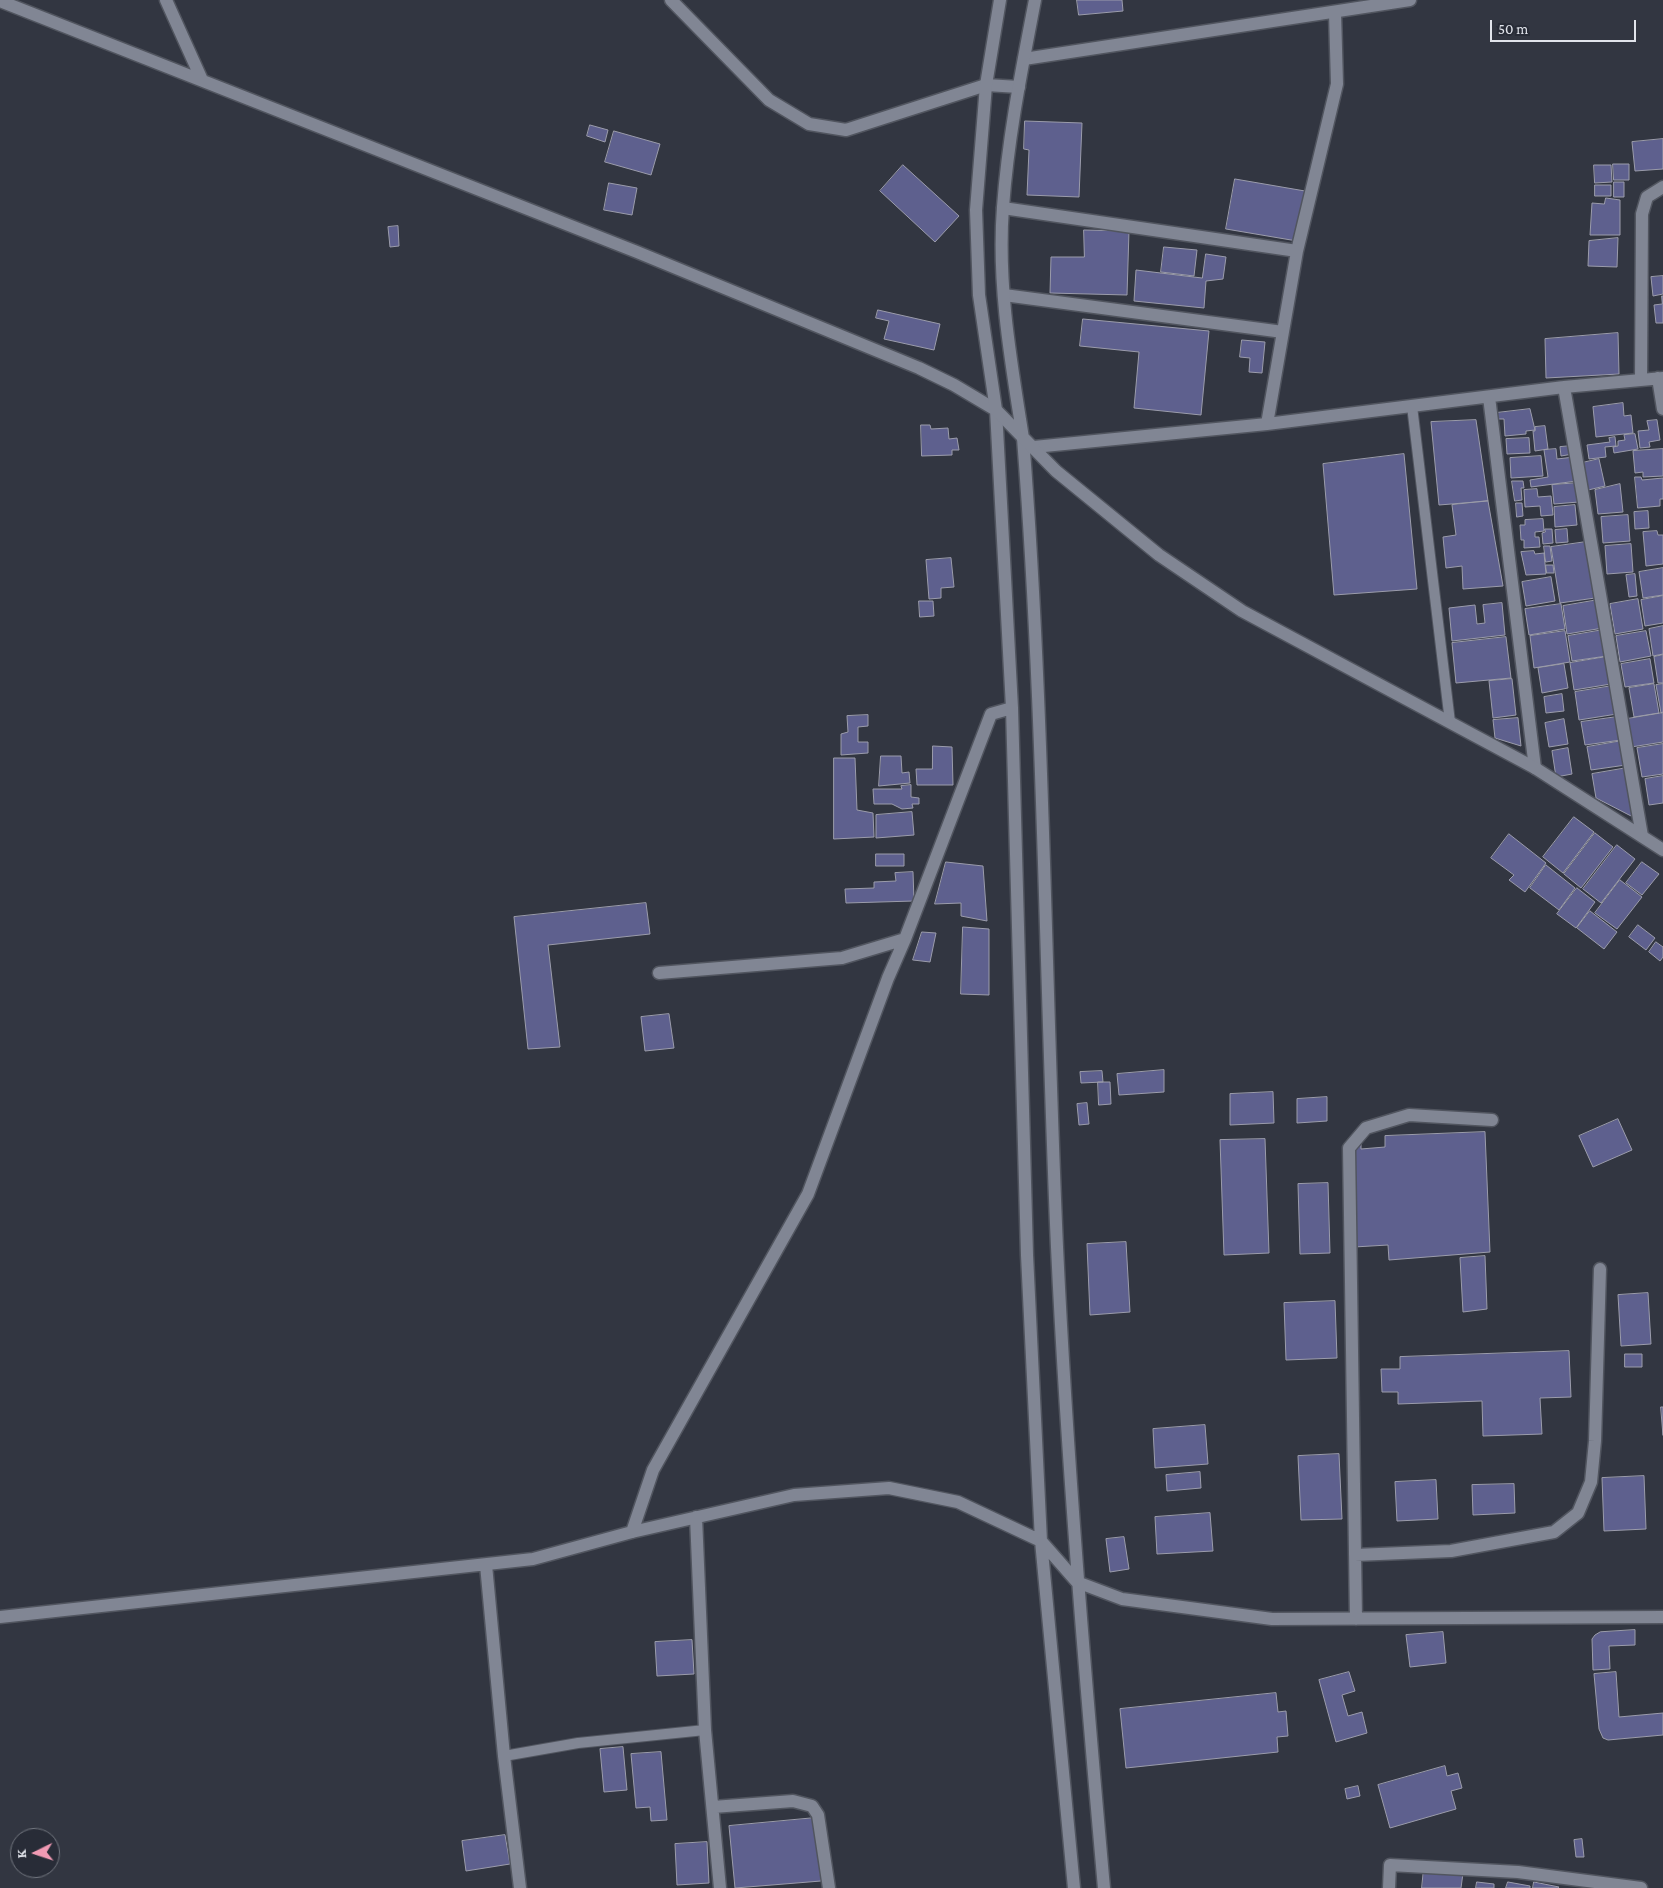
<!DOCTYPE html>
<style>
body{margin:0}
#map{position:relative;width:1663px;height:1888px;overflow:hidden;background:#323641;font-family:"Crimson Pro",serif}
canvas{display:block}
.north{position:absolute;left:10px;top:1828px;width:50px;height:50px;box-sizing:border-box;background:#282c37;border:1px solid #72767f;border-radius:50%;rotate:266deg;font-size:14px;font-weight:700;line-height:20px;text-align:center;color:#e1e4eb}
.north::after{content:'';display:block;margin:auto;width:18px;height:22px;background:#f19ab4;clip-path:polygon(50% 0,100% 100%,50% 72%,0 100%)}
.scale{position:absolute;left:1490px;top:20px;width:146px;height:22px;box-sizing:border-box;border:2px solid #e1e4eb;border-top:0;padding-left:6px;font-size:15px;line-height:18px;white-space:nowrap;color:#e1e4eb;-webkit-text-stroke:4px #282c37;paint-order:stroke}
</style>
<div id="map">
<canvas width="1663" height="1888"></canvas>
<div class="north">K</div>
<div class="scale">50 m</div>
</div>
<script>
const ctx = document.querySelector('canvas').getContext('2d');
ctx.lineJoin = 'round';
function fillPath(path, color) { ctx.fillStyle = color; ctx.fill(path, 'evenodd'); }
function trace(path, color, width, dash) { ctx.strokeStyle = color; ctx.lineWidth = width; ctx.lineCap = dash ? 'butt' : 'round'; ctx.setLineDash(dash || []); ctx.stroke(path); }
const building = new Path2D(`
 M1077,0H1122L1123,11L1079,15Z
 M1025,121L1082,123L1079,197L1027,195L1029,150L1024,149Z
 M590,125L608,130L605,142L587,136Z
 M614,131L660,144L651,175L605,162Z
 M1663,139V169L1635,171L1632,142Z
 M1613,164H1629V180H1614Z
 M903,165L959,216L935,242L880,191Z
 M1594,165H1611L1612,182L1595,183Z
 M1235,179L1305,191L1297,241L1226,229Z
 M1614,182H1624V197H1614Z
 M609,183L637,188L632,215L604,210Z
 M1595,185H1611V196H1595Z
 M1606,198L1620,200V235H1590L1592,203L1604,204Z
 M398,226L399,246L390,247L388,227Z
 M1084,230L1129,231L1127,295L1050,293L1051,257H1084Z
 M1618,238L1617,267L1588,266L1589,241Z
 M1164,247L1197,250L1194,276L1161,272Z
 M1206,254L1226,257L1223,279L1206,281L1204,308L1134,301L1136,270L1202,278Z
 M1663,276V294L1653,296L1651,277Z
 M1662,296H1663V323H1656L1654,305L1662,304Z
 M878,310L940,324L934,350L884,339L889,321L876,318Z
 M1083,319L1209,331L1201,415L1134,408L1139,352L1080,346Z
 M1618,333L1619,374L1546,378L1545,339Z
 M1242,340L1265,342L1262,373L1249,372L1250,358L1240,357Z
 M1623,403L1624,416L1631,415L1633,433L1596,437L1593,407Z
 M1530,409L1535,430L1526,431V434L1505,436L1504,419H1497L1496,413Z
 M1476,420L1488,501L1439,505L1431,422Z
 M1657,420L1660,440L1649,442L1650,447L1640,448L1638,431L1649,430L1647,421Z
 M921,425H930L931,429L948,428L949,439L957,438L959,450H952V455L922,456Z
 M1545,426L1548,449L1535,451L1533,431H1535V427Z
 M1635,434L1638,449L1614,453L1613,447L1618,446V441L1625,440L1624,435Z
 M1615,437L1616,446L1605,447L1606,457L1589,459L1587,445L1610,442L1609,438Z
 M1529,438L1530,453L1507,454L1506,439Z
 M1572,446L1573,454L1561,456L1560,447Z
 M1556,449L1557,459L1574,457L1577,481L1531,487L1530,480L1548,477L1544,450Z
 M1663,449V476L1643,477V472L1635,473L1633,451Z
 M1404,454L1417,589L1334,595L1323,464Z
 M1541,456L1543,476L1511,478L1510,458Z
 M1599,459L1605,486L1584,491L1578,464Z
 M1635,477H1641L1642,480L1663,478V499H1660V506L1638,508Z
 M1512,481H1523L1524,488H1521L1522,500L1515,501Z
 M1578,483L1579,502L1554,504L1552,485Z
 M1620,484L1623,512L1598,514L1595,490Z
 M1537,489L1538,497L1551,496L1553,515L1541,516L1540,506L1525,507L1524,490Z
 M1488,501L1503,586L1463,589L1462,566L1446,568L1443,537L1456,535L1452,505Z
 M1516,503H1522L1523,516L1517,517Z
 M1575,505L1577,525L1555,527L1554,507Z
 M1648,511L1649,528L1635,529L1634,512Z
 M1628,515L1630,541L1603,543L1601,517Z
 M1543,519L1544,531L1535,532V537H1539L1540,547L1524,548V540H1521L1520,525H1525V520Z
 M1545,529H1552L1553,543L1543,544L1542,533L1545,532Z
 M1567,529L1568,542L1556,543L1555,530Z
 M1657,531L1658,535H1663V564L1646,566L1643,532Z
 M1586,542L1595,598L1560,603L1551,547Z
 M1631,544L1633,572L1607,574L1605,546Z
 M1544,546H1550L1552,561L1546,562Z
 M1534,551L1535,554L1544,553L1546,574L1526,575L1521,552Z
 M951,558L954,587L941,588V598L929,599L926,560Z
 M1546,565H1553L1554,573H1547Z
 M1663,568V595L1643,598L1639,572Z
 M1635,574L1637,596L1629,597L1626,575Z
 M1551,577L1555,601L1526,606L1522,582Z
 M1663,596V623L1645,626L1641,600Z
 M1638,599L1643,629L1615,634L1610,604Z
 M1598,600L1603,628L1567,634L1563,606Z
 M919,601H933L934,616L920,617Z
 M1502,603L1505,635L1452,641L1449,608L1475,605L1477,624L1485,623L1483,605Z
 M1561,604L1565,629L1529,635L1525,609Z
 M1663,626V654L1653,656L1649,629Z
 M1603,630L1607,656L1572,661L1568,636Z
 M1565,631L1570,662L1534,668L1530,636Z
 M1646,631L1651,656L1620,662L1616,636Z
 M1506,637L1511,678L1456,683L1452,643Z
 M1663,655V683H1658L1654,657Z
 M1606,657L1611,684L1574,690L1570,663Z
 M1650,659L1654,683L1625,687L1621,664Z
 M1564,664L1568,688L1542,693L1538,668Z
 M1512,679L1516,715L1493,718L1489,681Z
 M1654,684L1659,713L1634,717L1629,688Z
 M1663,684V712L1661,713L1656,685Z
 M1612,686L1617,714L1579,720L1575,692Z
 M1562,694L1564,711L1546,713L1544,697Z
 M1663,713V742L1631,747L1627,719Z
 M868,715V726L858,727V742H868V753L841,755V734L848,732L847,716Z
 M1617,717L1621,740L1585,745L1581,722Z
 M1518,718L1521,746L1495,738L1493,720Z
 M1564,719L1568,744L1549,747L1545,723Z
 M1622,741L1626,765L1591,770L1587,747Z
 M1663,744V774L1642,777L1637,748Z
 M933,746L952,747L953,785H917L916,769H932Z
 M1568,748L1572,774L1556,777L1552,751Z
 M881,756H901L902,773L909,772L910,783L879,786Z
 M834,758H855L857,810L873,813L874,837L834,839Z
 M1627,768L1635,818L1596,798L1592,774Z
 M1663,776V803L1649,805L1645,779Z
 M911,785V797L919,798V804H912L913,808L902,809L892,804H874L873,789H902L901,786Z
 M912,812L914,835L876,838V815Z
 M1574,817L1594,832L1563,873L1543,857Z
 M1595,833L1613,847L1581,888L1564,874Z
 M1509,834L1546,863L1525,892L1509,880L1514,875L1491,858Z
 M1617,845L1635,859L1601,903L1583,889Z
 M876,854H904V866H876Z
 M946,862L983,866L987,921L961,916V903L935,904Z
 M1642,862L1659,874L1642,895L1626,883Z
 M1546,865L1575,888L1559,910L1530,888Z
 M913,872L914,901L846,903L845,889L874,888V882L896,881L895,873Z
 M1620,880L1642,897L1617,929L1595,913Z
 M1577,888L1595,902L1576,928L1557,914Z
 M646,903L650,934L548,945L560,1047L528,1049L514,917Z
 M1590,911L1617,932L1604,949L1577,928Z
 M1638,925L1655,938L1646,950L1629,937Z
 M963,927L989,929V995L961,994Z
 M922,932L936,933L930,962L913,960Z
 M1656,942L1663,947V957L1660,961L1649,952Z
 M669,1014L674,1048L645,1051L641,1017Z
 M1164,1070V1092L1119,1095L1117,1074Z
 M1102,1071L1103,1082L1081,1083L1080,1072Z
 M1098,1082H1110L1111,1104L1099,1105Z
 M1273,1092L1274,1123L1230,1125V1094Z
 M1327,1097V1121L1297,1123V1099Z
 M1087,1103L1089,1124L1079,1125L1077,1104Z
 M1618,1119L1632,1150L1593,1167L1579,1136Z
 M1485,1132L1490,1252L1389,1260L1388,1245L1354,1247L1352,1149L1361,1143V1149L1385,1147V1136Z
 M1265,1139L1269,1253L1224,1255L1220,1140Z
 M1328,1183L1330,1253L1300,1254L1298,1184Z
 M1126,1242L1130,1312L1090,1315L1087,1244Z
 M1485,1256L1487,1309L1463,1312L1460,1258Z
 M1648,1293L1651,1344L1621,1346L1618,1295Z
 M1335,1301L1337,1358L1286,1360L1284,1303Z
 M1569,1351L1571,1397L1540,1398L1542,1434L1483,1436L1482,1401L1398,1404V1392H1382L1381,1369H1400V1357Z
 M1625,1354H1642V1367H1625Z
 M1661,1407H1663V1435Z
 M1205,1425L1208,1464L1155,1468L1153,1429Z
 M1339,1454L1342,1519L1301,1520L1298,1456Z
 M1200,1472L1201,1488L1167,1491L1166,1475Z
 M1644,1476L1646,1529L1604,1531L1602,1478Z
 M1436,1480L1438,1519L1397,1521L1395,1482Z
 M1514,1484L1515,1513L1473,1515L1472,1485Z
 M1210,1513L1213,1551L1157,1554L1155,1517Z
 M1124,1537L1129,1569L1110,1572L1106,1539Z
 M1635,1630V1645L1609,1646L1610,1669L1593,1670L1592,1639L1595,1635L1600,1632Z
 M1443,1632L1446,1663L1410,1667L1406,1635Z
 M692,1640L694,1674L657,1676L655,1642Z
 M1349,1672L1355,1691L1342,1695L1348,1716L1362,1712L1367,1733L1336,1742L1319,1680Z
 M1616,1672L1619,1717L1663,1713V1735L1608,1740L1603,1738L1599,1729L1594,1674Z
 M1276,1693L1278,1712L1286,1711L1288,1736L1277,1737L1278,1752L1126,1768L1120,1709Z
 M623,1747L627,1790L604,1792L600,1749Z
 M661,1752L667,1820L651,1821L650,1807L636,1808L631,1754Z
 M1445,1766L1447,1776L1458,1773L1462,1788L1451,1791L1456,1809L1390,1828L1378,1785Z
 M1358,1786L1360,1796L1347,1799L1345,1789Z
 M815,1818L821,1881L735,1888L729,1826Z
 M505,1835L510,1864L466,1871L462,1841Z
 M1582,1839L1584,1857H1576L1574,1840Z
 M707,1842L709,1883L677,1885L675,1844Z
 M1424,1868L1463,1873L1461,1888H1422Z
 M1477,1882L1494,1884V1888H1476Z
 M1508,1882L1530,1886V1888H1506Z
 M1534,1882L1559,1887L1558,1888H1533Z`);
fillPath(building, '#5e608e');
trace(building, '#9b9cab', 1);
const lane = new Path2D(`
 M1412,406L1450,722
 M504,1756L578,1743L705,1730`);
const street = new Path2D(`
 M166,0L202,80
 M671,0L769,100L809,124L846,130L986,85L1019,87
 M0,1L637,252L919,368L954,385L996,410L1012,708L1027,1255L1041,1541L1074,1888
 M1024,59L1410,0
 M1003,208L1297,251L1267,424
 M1297,251L1337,84L1335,13
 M1004,295L1283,332
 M1658,378L1663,409
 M1641,379L1642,214L1647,197L1663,187
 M1564,387L1642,836
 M1489,397L1535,768
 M1023,438C1044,707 1045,978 1057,1247C1067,1461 1085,1675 1104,1888
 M1034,447L1267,424L1564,387L1663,378
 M659,973L842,958L905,939
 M696,1517L705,1730L720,1888
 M632,1532L653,1470L808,1194L888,978L905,939L991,714L1012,708
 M1355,1555L1451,1551L1554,1532L1578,1513L1591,1482L1595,1441L1600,1269
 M486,1565L504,1756L520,1888
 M0,1617L533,1559L632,1532L794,1495L889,1488L958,1502L1041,1541L1077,1582L1122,1599L1272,1619L1663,1617
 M1356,1619L1349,1148L1366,1128L1409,1115L1492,1120
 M713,1807L793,1801L812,1806L818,1815L829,1888
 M1389,1888L1390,1865L1518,1872L1641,1888`);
const secondary = new Path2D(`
 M1000,0L986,85L976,210L979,295L996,410L1056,471L1159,555L1242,611L1535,768L1663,850
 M1023,438C1011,362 997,284 1003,207C1008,137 1022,68 1035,0`);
trace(lane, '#51555f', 12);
trace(street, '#51555f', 15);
trace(secondary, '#51555f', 15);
trace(lane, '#818694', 10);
trace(street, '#818694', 12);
trace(secondary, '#818694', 12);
</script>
